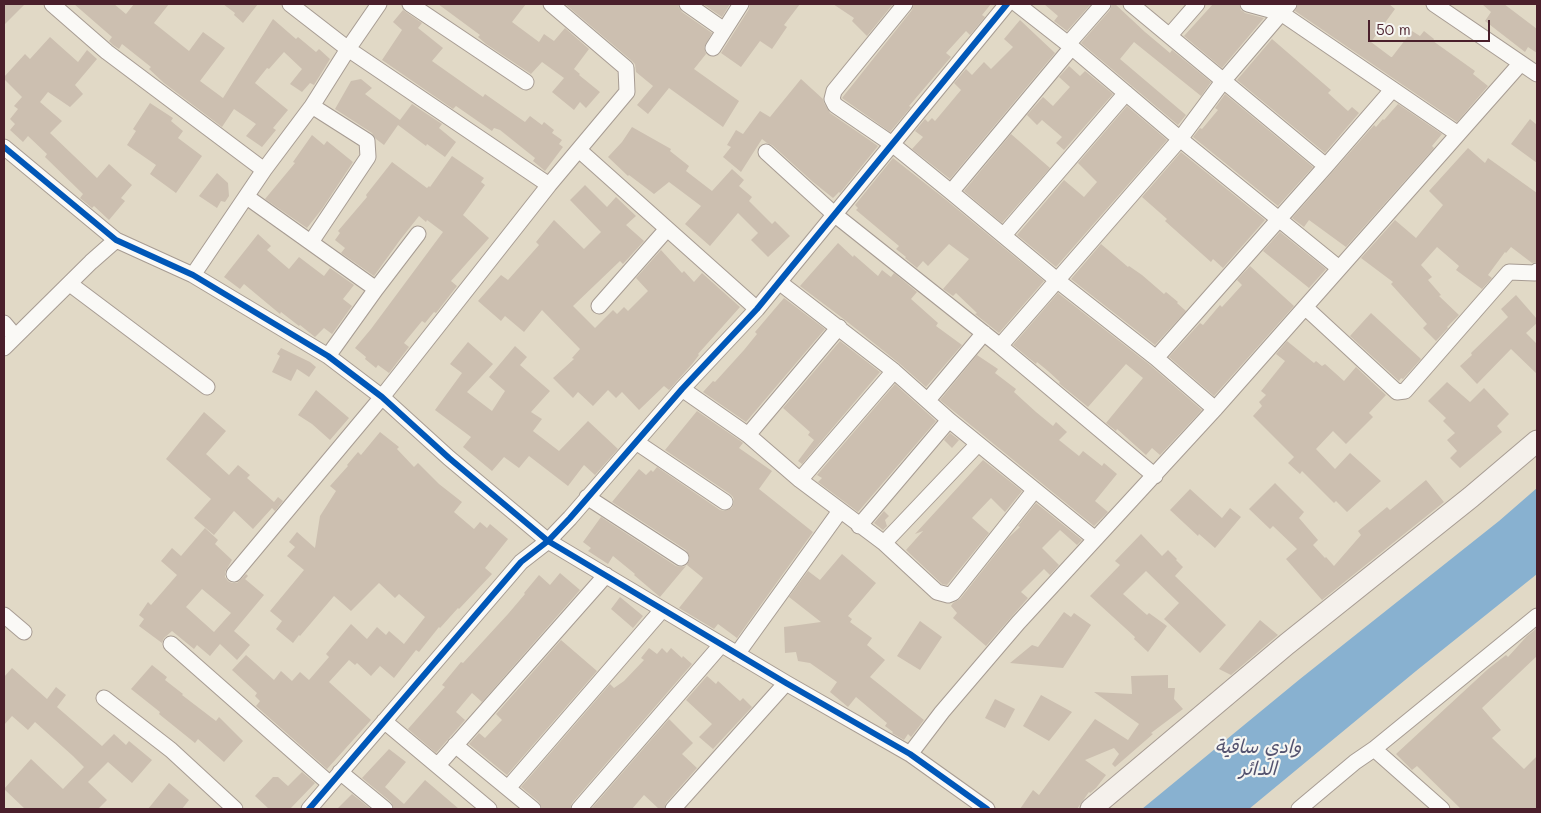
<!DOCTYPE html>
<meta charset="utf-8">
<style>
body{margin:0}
#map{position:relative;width:1541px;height:813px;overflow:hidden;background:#e1d9c6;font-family:Mali,sans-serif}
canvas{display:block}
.frame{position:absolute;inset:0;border:5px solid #4a1f2b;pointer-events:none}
.scale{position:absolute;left:1368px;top:20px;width:122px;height:22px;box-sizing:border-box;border:2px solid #4a1f2b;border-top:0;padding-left:6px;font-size:15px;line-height:18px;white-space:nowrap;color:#4a1f2b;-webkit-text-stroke:4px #f6f6f2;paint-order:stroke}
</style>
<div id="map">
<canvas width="1541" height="813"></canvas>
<div class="frame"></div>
<div class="scale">50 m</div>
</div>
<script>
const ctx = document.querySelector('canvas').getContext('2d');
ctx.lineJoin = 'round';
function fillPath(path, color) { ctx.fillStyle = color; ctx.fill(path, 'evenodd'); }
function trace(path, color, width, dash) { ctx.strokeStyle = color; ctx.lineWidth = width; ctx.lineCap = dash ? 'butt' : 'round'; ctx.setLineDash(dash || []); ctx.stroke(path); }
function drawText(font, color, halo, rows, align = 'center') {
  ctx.font = font + ' Mali,"Playpen Sans Arabic",sans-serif'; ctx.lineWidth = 4.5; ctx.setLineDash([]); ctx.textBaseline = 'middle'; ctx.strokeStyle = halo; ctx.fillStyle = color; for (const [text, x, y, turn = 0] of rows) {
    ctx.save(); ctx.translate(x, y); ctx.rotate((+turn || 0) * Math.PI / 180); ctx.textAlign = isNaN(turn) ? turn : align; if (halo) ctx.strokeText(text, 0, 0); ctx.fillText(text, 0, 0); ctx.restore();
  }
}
fillPath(new Path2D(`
 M1537,488V574L1416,671L1249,809H1142L1300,679L1499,521Z`), '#88b1d0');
fillPath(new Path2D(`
 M4,4H25L4,25Z
 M74,4H114L126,14L134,4H169L154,23L189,51L203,32L225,48L200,81L223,98L273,19L296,39L298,37L316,52L319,49L330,59L314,85L310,83L302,92L290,84L302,69L284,52L269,69L267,68L255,83L288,110L273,128L276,130L262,147L246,136L256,124L234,109L222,127L164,83L149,69L151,67L122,44L119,49L113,45L109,41L112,37Z
 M223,4H258L243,23L234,15L235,13Z
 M438,4H526L512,22L539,42L544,34L554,41L565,28L589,49L574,69L580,74L579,75L600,92L586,108L580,102L574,110L552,92L564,78L542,62L531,74L486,44L478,37L480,35Z
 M565,4H678L679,8L682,12L712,33L704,47L706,54L694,69L739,101L723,127L669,88L648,114L637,105L653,86L636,72L635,64L632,61Z
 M703,4H730L722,17Z
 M750,4H800L784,25L787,27L772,49L760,41L741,67L721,53L749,9Z
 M833,4H893L867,36L852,21L854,18Z
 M914,4H991L982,15L985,17L970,35L966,31L946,53L951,57L909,106L911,107L890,132L842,98L912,10Z
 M1044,4H1091L1067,31L1054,21L1058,16Z
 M1112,4H1115L1145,32L1170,53L1172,50L1211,82L1201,96L1134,42L1120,59L1186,115L1178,125L1081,43L1110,10Z
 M1213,4H1239L1241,10L1245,13L1264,18L1222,68L1184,36Z
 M1298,4H1389L1395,9L1371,42L1391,57H1392L1412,31L1420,36L1424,31L1434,39L1433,41L1475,71L1473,74L1488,86L1457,122L1295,11Z
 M1482,4H1504L1537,29V53L1528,47L1525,52L1485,21L1491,12Z
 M403,10L422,23L418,28L443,48L432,61L483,97L485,94L525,122L530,116L542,125L544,122L554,130L552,133L562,140L559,144L563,147L545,171L533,161L535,158L500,130L494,128L492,131L456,106L453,109L382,60L402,30L393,22Z
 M1020,20L1055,53L950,179L912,149L923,137L915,131L925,119L928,122L932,118L935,121L961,90L954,83L966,69L972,75L984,62L991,69L1013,47L1004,39Z
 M50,37L78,62L87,50L97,59L75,85L83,94L70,107L48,92L40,102L62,121L50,133L97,178L109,164L132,185L121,198L125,201L109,220L94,206L92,208L80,198L83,194L45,157L47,154L28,136L23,142L10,130L15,124L10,119L18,109L14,106L22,97L4,79V77L25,54L30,59Z
 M1272,39L1331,90L1328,93L1348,111L1352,107L1359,113L1325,153L1237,80Z
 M1069,66L1080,76L1085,71L1113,94L1064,150L1056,143L1062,137L1042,120L1037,125L1027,115L1043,97L1053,106L1070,87L1059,77Z
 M361,79L372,88L365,94L400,120L412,104L442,124L439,128L456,142L445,157L427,144L426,146L398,125L384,145L376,139L372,133L335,109L351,81Z
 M801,79L823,99L824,103L830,113L878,146L840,193L839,192L833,198L813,182L772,145L767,143L762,139L741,172L723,157L731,147L727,145L736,130L743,134L760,111L770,117Z
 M1225,94L1313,167L1278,206L1193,137L1200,128L1202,129L1218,110L1215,108Z
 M150,103L173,118L171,121L183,131L178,138L202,156L176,193L150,174L156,165L127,145L136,131L133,129Z
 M1398,104L1442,134L1432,146L1434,148L1346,247L1309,220L1304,227L1292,218L1374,125L1376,127L1383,119L1384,120Z
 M1127,106L1167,140L1056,267L1017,235L1064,180L1084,197L1097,182L1078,163Z
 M1530,119L1537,125V163L1511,144Z
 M632,127L671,149L670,151L689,166L686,171L712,191L732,169L744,180L739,186L752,197L749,201L772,224L775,221L790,236L768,257L751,240L758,233L738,213L710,246L685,224L701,206L669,182L654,194L629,175L628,176L608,157L622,142Z
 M1011,134L1050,168L1002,223L964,191Z
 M312,135L324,145L327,141L353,162L322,209L307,228L265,199L295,163L293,162Z
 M1468,148L1485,163L1488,158L1537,193V262L1532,263L1511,247L1506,253L1505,252L1488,275L1492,278L1482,289L1456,270L1459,266L1437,247L1421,265L1432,277L1428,280L1441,295L1439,296L1459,315L1447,327L1448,328L1436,341L1423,328L1427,324L1391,284L1393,282L1361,258L1395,220L1416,238L1443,205L1429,191Z
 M1181,152L1265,220L1223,268L1213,259L1211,262L1165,221L1167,219L1142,197Z
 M452,156L484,178L481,182L485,185L463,215L489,238L451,281L457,286L436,313L434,312L425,323L422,321L404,343L409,347L389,373L378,365L376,368L365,359L366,357L355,348L371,329L443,232L427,220L426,222L419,216L400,240L374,276L341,253L345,248L335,240L340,233L338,231L367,197L366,195L392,162L427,188L429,186L430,187Z
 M893,158L945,199L1044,281L999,333L975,314L977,313L956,293L953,296L943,289L969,259L949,244L928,266L923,261L917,268L905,258L906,257L896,249L899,246L856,210L858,208L855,205Z
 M217,173L228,183L229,196L225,202L221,201L217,208L199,196Z
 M585,185L607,207L616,197L636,216L626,225L644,241L623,264L620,261L573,306L595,328L613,310L617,314L624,307L628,311L648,291L636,278L661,250L682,273L684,271L694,282L702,273L740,307L698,354L699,355L693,363L669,390L664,386L639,410L622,392L616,398L608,390L593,406L578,392L573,398L553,378L574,359L572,358L580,349L542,310L524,332L505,316L501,321L478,301L501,275L508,280L539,245L536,242L554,220L584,249L601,232L570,200Z
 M1280,232L1326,269L1309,288L1263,251Z
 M258,234L271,246L267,250L289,269L299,257L324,276L330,268L354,285L343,299L352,306L332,334L324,328L315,337L300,325L299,326L281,312L280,314L244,284L240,289L224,277Z
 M838,243L853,257L854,255L878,276L882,270L891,277L894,273L917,292L911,299L938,323L936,326L962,345L926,387L900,364L845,320L800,286Z
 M1101,244L1128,267L1129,266L1142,275L1164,294L1166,292L1178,302L1177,303L1186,311L1155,345L1071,279Z
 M1250,266L1294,306L1214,396L1169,357L1200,323L1203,325L1220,305L1222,307L1233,295L1242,285L1237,280Z
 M1058,293L1150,365L1202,410L1160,455L1152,448L1146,455L1117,429L1116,431L1106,423L1143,378L1126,364L1088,407L1061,385L1059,383L1060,382L1048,371L1037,362L1036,364L1013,345Z
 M1516,295L1537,319V323L1526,333L1537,344V374L1511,349L1477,384L1460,366L1472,355L1471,353L1508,317L1501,309Z
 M784,298L825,329L746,422L703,392L713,381L715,382L744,350L757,334L755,332Z
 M1371,313L1421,359L1403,379L1401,378L1399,381L1350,336Z
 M840,341L880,372L802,464L798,461L814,440L808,435L810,432L783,408Z
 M1287,341L1314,363L1316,361L1322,366L1325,364L1344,381L1356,367L1386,395L1369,413L1373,417L1346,444L1333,431L1316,449L1335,469L1350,453L1381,481L1347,512L1336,501L1334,503L1302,471L1300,474L1288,463L1294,457L1253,416L1262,406L1259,402L1266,395L1261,391L1285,361L1276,354Z
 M468,342L493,364L467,392L492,411L505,391L489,377L515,346L527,357L520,365L550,391L531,412L542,419L533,431L559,451L588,421L618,449L595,475L584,465L568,486L529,456L519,468L504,457L492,471L463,447L471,437L435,410L462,373L450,364Z
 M281,348L310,362L316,367L309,377L297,369L291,381L272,372L280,356L277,354Z
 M977,355L998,369L995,373L1016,389L1014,392L1036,412L1053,426L1056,422L1067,432L1059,440L1079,456L1083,451L1102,466L1104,463L1117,474L1095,501L1108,512L1094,526L940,400Z
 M1447,382L1470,402L1484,388L1509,414L1497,426L1502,432L1460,468L1450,458L1457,451L1447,440L1455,433L1443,421L1446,418L1428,401Z
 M895,384L936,421L858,512L818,482L822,478L817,475Z
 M316,390L349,418L330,440L312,424L298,415Z
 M697,411L742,442L743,443L739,448L772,471L759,489L813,532L737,638L718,624L714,629L679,608L703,578L687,565L690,558L686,550L612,502L639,469L646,475L651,470L653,472L657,467L720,510L725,511L732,508L734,502L733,497L730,494L665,450Z
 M204,412L226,431L206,454L229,475L238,465L250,475L247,478L274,502L278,497L283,501L275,511L272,508L253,529L234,511L214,535L194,518L211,499L166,459Z
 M380,432L399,447L397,449L414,467L418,463L439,484L462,502L454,512L474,529L480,522L487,528L490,524L508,539L485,568L492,574L459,609L458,608L440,628L439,627L419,652L416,650L394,678L380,666L371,676L357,663L355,665L349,660L329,682L371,720L327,769L256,706L260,701L255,696L257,693L232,670L246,655L274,680L281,671L292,681L300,672L309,680L329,657L326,654L351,624L367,639L377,627L386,635L389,631L404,644L425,617L399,594L395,598L379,583L351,611L334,596L300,636L299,635L293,643L276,629L282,621L270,611L304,570L287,556L295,547L289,542L297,532L315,548L320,516L336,491L330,486L348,466L347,465L358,452L361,455Z
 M950,433L959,440L952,448L944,440Z
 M983,460L1022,491L1005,512L991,498L972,518L989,533L947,585L942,584L906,550L923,531L915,534Z
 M1426,480L1444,502L1322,600L1286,559L1297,549L1273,526L1270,529L1249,509L1275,483L1304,512L1299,518L1318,540L1313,545L1325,558L1326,557L1334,566L1361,535L1358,531L1387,507L1390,510Z
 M1190,489L1222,518L1230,508L1241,517L1215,548L1199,534L1198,536L1170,510Z
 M1036,503L1082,540L1077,545L1060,530L1042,548L1059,565L1050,575L1044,569L1021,592L1028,598L986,646L953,618L957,613L951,606L953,603L960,599L1009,537L1020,527L1018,526Z
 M884,511L889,516L885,520L887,526L883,530L874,523Z
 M601,517L676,566L681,567L686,566L660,597L634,575L635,574L613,556L608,564L588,551L591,548L583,542Z
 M205,528L218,540L215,544L232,560L225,572V577L228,581L232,583H237L246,574L248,576L245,579L264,595L234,631L250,645L237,660L220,644L210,656L197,645L194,649L172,631L164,638L162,643L139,626L144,619L139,615L148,602L151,605L177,575L161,561L172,548L181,556ZM202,589L231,613L214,632L186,607Z
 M1141,534L1162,556L1168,550L1177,559L1176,560L1183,567L1175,576L1226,625L1200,653L1164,619L1179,603L1146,571L1123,594L1147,615L1149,613L1167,626L1148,652L1134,639L1135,637L1090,596L1120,565L1115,561Z
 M842,554L876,583L848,616L852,619L850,622L872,638L867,645L885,660L870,677L924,720L911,737L908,734L904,740L892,733L893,732L885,726L887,723L856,697L848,707L830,692L837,682L810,663L798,661L796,652L785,653L784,627L821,622L789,597L808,571L820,580Z
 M560,573L580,590L482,702L472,693L456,712L465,720L436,753L408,729L445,687L442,685L461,662L463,663L508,614L525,594L524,593L539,575L550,585Z
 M620,597L643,616L633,628L611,609Z
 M1064,612L1071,617L1074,613L1091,625L1063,668L1010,663L1032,645L1038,647Z
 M1260,620L1278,635L1231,675L1219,669Z
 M920,621L942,637L920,670L897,656Z
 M1537,628V656L1482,708L1501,730L1492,738L1524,769L1537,756V809H1461L1417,766L1412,770L1396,754L1488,669L1506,655L1508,657L1527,636Z
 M561,640L597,671L507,775L469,744L479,733L485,738L502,720L496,714Z
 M649,648L657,654L662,648L667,653L671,648L682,658L683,656L692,664L572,803L570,809H542L539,802L521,787L610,684L614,688L624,681L644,660L641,658Z
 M152,665L167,677L165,680L183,694L182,695L216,721L219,717L243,741L224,762L198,739L195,743L159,714L160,712L131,689Z
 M12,668L47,699L56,687L66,695L57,707L102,746L114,734L126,745L129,741L152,760L132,783L108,762L88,782L107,800L98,809H25L4,789L31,759L63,789L84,767L73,756L35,722L28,730L12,716L4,725V677Z
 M1168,675V688H1175L1174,699L1183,709L1151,733L1153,734L1115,767L1112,764L1119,754L1114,748L1085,760L1106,775L1096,788L1090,793L1089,792L1077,809H1020L1033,790L1039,795L1095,719L1128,740L1139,724L1094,692L1132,694L1131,676Z
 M707,676L716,684L718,681L740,701L743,698L752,707L713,749L699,737L712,724L686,700Z
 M1041,695L1072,712L1049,741L1023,726Z
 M995,699L1015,709L1005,728L985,718Z
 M669,719L693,743L682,754L697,768L666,803L664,809H659L644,795L632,809H591Z
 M389,749L406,762L385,787L404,804L425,780L459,809H394L391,802L362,778Z
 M302,772L315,783L290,809H269L255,796L273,777H278L288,786Z
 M169,783L189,800L182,809H148Z
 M352,794L371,809H337Z`), '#ccbfb0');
const street = new Path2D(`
 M52,4L107,52L264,170
 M290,4L348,49L549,185
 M410,4L526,82
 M687,4L724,30
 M905,4L834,91L832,99L835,105L892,144L951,192L1058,281L1156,358L1215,409
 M1017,4L1068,44L1180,139L1339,268
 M1131,4L1326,166
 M1248,4L1281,13L1458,134
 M1434,4L1537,74
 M1170,35L1197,4
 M1068,44L1103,4
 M713,48L741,4
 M4,147L116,240L193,275L328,356L382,397L449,458L548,541L786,683L910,754L987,809
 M579,150L757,309
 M766,152L834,214L1000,346L1155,476
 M951,192L1072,47
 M247,197L376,289
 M1004,235L1126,93
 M311,242L368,157L367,141L312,106
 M193,275L264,170L312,106L348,49L379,4
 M779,282L894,371L949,420L1094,538
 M70,284L207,387
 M599,306L667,229
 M1306,308L1397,392L1405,391L1509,272L1535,273L1537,271
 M4,323L15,336
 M839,327L748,435L800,480L884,543L937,592L948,595L953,593L1034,491
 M1000,346L1180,139L1224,80L1289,4
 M4,348L91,262L116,240
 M328,356L376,289L418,234
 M1156,358L1326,166L1392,90
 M682,389L748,435
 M928,400L984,333
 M636,442L725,502
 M800,480L894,371
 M587,497L681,558
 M859,526L949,420
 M884,543L978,444
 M234,574L382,397L549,185L627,92L626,68L551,4
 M4,615L24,632
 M171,644L330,784
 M737,654L840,511
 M104,698L171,750L235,809
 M384,721L489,809
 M455,745L533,809
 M1374,749L1442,809
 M910,754L942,712L1018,623L1215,409L1521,63
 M438,765L606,575
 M340,772L385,809
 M508,788L662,610
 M309,809L521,562L548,541L570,518L682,389L757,309L1007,4
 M579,809L721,645
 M673,809L786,683
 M1299,809L1355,762L1374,749L1537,616`);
const secondary = new Path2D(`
 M1091,809L1287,644L1471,497L1537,441`);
trace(street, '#a79c93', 17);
trace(secondary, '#a79c93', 23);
trace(street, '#faf9f6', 15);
trace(secondary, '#f5f1ec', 21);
trace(new Path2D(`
 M4,147L116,240L193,275L328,356L382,397L449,458L548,541L786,683L910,754L987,809
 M309,809L521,562L548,541L570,518L682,389L757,309L1007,4`), '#0057b8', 6);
drawText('italic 19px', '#54536f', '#f6f6f2', [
 ["وادي ساقية",1258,747],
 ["الدائر",1258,769]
]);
</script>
